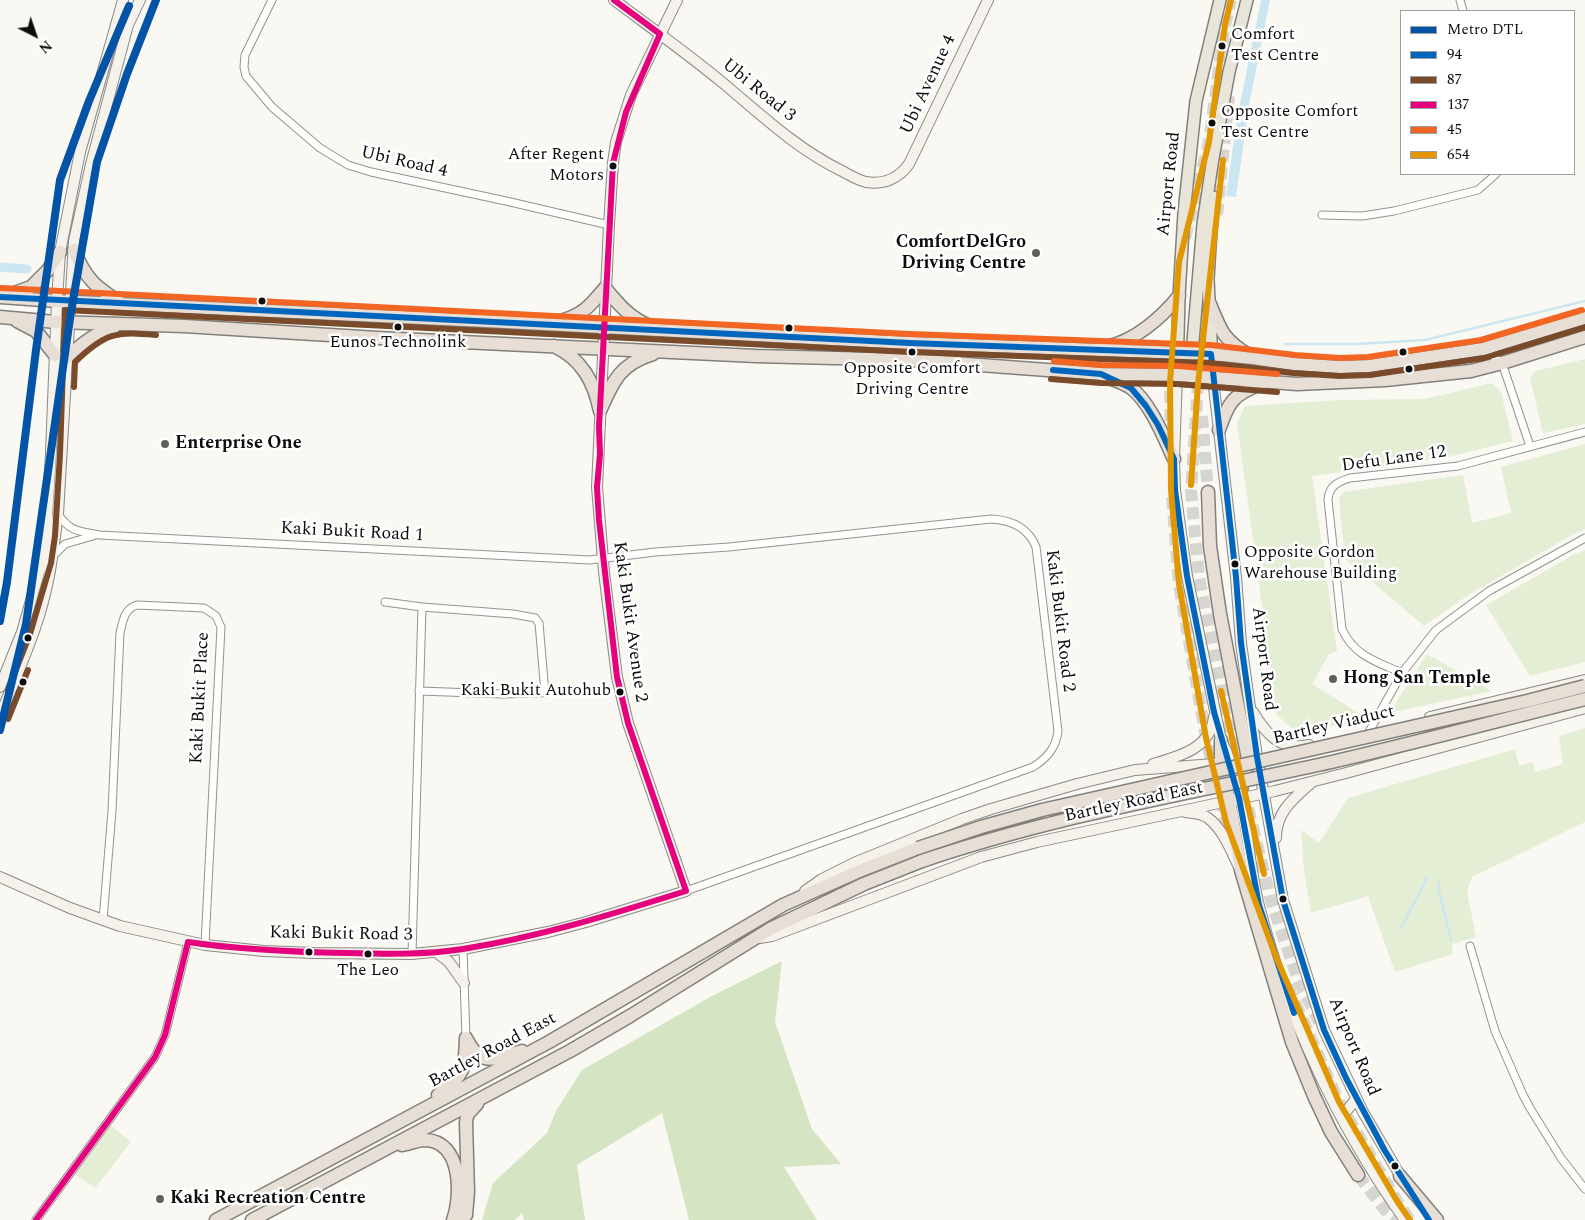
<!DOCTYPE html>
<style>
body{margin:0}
#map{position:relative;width:1585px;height:1220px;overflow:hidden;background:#faf8f2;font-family:Spectral,serif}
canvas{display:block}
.legend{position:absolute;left:1400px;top:10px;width:175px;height:165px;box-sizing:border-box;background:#fff;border:1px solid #9e9e9e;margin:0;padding:6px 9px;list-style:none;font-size:15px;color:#0d0d0d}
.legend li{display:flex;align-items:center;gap:10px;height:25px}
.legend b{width:25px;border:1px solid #9e9e9e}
.north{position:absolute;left:10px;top:10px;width:50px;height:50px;-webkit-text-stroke:4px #fff;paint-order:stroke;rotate:139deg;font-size:14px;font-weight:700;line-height:20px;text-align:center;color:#0d0d0d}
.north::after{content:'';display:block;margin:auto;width:18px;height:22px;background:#0d0d0d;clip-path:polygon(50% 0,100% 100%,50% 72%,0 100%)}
</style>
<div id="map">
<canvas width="1585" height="1220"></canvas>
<ul class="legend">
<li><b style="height:6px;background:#0354a6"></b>Metro DTL</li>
<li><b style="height:6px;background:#0065bd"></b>94</li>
<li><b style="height:6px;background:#7a4b2a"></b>87</li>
<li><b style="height:6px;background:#e5007d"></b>137</li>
<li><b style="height:6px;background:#f26522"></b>45</li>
<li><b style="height:6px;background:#e09701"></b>654</li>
</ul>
<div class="north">N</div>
</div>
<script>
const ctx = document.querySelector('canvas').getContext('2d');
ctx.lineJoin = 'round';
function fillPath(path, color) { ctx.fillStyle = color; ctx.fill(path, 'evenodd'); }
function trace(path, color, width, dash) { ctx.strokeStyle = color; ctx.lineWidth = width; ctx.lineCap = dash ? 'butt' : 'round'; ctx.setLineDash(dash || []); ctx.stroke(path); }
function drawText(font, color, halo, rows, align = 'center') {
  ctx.font = font + ' Spectral,serif'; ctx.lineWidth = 5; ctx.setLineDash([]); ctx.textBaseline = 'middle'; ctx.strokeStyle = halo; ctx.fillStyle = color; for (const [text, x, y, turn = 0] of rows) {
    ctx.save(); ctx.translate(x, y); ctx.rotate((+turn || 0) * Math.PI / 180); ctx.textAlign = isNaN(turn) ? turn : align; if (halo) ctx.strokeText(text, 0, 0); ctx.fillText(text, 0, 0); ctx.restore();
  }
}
fillPath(new Path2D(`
 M1585,359V424L1543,433L1530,378L1536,371Z
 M1492,383L1501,392L1513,441L1443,458L1312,476L1337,651L1329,654L1312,684L1362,715L1358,721L1305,731L1291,728L1277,715L1237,423L1245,406L1339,400L1425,399Z
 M1585,444V529L1572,535L1470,594L1424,626L1345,559L1339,499L1344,492L1463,475L1472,523L1511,513L1501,467Z
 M1585,550V662L1530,676L1486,605L1573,555Z
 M1427,654L1492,691L1389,713Z
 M1585,728V822L1472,877L1467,891L1476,937L1452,944L1453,954L1395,972L1368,896L1311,913L1304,871L1301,830L1319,843L1348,798L1515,749L1519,766L1533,762L1535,772L1563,764L1559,736Z
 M109,1124L131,1142L95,1188L73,1173Z`), '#e4eed4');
fillPath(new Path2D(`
 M782,961L775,1022L812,1129L841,1164L784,1167L817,1220H689L662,1113L577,1165L585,1220H524L522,1213L515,1220H482L493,1183L547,1133L556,1111L582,1070L712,996Z`), '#d5e4c3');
fillPath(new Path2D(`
 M1261,0H1270L1249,105L1236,197L1226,196L1237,119Z`), '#cbe5f1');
trace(new Path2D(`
 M1285,344H1356L1425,340L1585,301
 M1439,882V891L1451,940
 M1401,928L1427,878`), '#cbe5f1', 2.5);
trace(new Path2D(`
 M0,267L27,269`), '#cbe5f1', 9);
trace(new Path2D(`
 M1217,215L1229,96
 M1185,238L1209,142L1225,25L1231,0
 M1206,310L1198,384L1191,491L1199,577L1229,730L1271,901L1297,977L1319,1022
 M1202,416L1208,492
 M1171,439L1170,382L1173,342
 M1172,497L1179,584L1206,738L1226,822L1233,843
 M1288,986L1339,1102L1397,1201L1410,1220
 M1358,1175L1385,1210L1396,1220`), '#d6d5d0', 12, [12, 6]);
const street = new Path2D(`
 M272,0L245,55L244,67L246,76L272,107L320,148L348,165L371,172L506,201L609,225
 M1460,0L1463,11
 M1322,215L1362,216L1394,211L1478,190L1496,174
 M1483,349L1502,363L1530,446
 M58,514C70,532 79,531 99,535L590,560L655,552L729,547L991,519C1011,520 1028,527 1036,547L1058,731C1056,748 1047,758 1033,767L686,891
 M53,556L65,544L93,536
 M385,602L422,607L513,614L535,618L539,623L545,693
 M1402,673C1377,662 1354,656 1342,629L1328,500C1329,486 1337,482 1350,478L1458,466L1585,432
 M419,691L503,694L564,692
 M1370,730L1402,673L1436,630L1489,591L1585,538
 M103,920L112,811L120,633C123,621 124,609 137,605L204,608L216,616L221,627L205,945
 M1470,946L1495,1031L1523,1095L1530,1108L1561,1158L1585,1189
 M463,949L466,1038
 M412,954L422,607
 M36,1220L155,1057L165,1035L188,942`);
const secondary = new Path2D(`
 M614,0C650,27 688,54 723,83C761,115 797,149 842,171C849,175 858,180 866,182C884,185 899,178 909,164L988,0
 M1177,375L1174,459L1175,490L1187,576L1221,740C1246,788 1246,854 1259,906C1288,1018 1338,1126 1405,1220
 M1213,379L1236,577L1241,643L1257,757L1283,900L1324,1030L1363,1112L1404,1182
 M0,687L22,632L42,562L46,535L51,453L57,301L60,252L80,152L123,0
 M1253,712C1266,734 1280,751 1309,745
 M0,716C16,676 35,636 45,594C52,568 54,541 58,514L74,241L91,164L128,25L140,0
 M1430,717L1585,680
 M1153,764C1180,756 1210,749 1214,717
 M1185,812C1192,813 1202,813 1208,818C1222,828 1231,850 1238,865
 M1276,838C1276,812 1293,799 1311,783
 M0,877L70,908L120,926L205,945L264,951L314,953L412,954L463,949L548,932L586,922L686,891L628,723L617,677L604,572L597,487L609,225L613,163L616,142L631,95L677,0
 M805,891L822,879L854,863L962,819L991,809L1077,784L1135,770L1227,763
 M759,938L772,936L981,857L1037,842L1275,791L1346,773L1585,708
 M436,952L449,962L464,983
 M1343,1120L1344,1114L1356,1099`);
const primary = new Path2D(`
 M1213,197L1208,279L1213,379
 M1177,375L1192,353L1203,224L1213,158L1229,72L1247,0
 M1177,375L1179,296L1184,213L1196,101L1220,0`);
const highway = new Path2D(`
 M74,250C86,280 96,287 122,304
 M9,295L31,287L48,270L60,252
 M0,297L57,301L486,321L910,343L1211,354L1253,358L1294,364L1340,367L1369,366L1483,349L1585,318
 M1210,304C1221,332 1224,340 1250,356
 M0,317L56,322L184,326L378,338L756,356L913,360L1101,374L1177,375L1297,384L1385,380L1471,371L1502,363L1585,337
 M17,321L36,331L55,355
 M558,322C583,315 589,307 605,288C619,305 631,319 652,327
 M554,346C582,359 594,382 600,411
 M1106,347C1135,341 1161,318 1179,296
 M67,358C81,344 95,333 114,327
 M1105,376C1113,380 1124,383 1131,388C1150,402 1164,438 1174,459
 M600,411C613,381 620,364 653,354
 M1219,430C1228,403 1233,394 1261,384
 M1208,492L1210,546L1220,614L1248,759L1239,798
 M1221,740V764L1232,815L1241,870L1292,1042L1314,1096L1331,1132L1358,1175
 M466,1038C481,1069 495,1058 522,1051
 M438,1095C464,1073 465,1073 466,1038
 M402,1145C409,1144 417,1140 425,1140C462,1141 462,1195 453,1220
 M1400,1176L1437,1220
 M216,1220L549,1042L783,905L857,872L918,848
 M252,1220L570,1051L630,1016L770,929L864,884L922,861
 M463,1220L466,1215L468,1192L466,1123L467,1115L477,1104`);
trace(street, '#949390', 9);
trace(secondary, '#8a8987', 12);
trace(primary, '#81807d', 14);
trace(highway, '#81807d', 15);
trace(street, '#fefefd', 7);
trace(secondary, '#f4f2ea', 10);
trace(primary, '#eae5d9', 11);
trace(highway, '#e7ded6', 12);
const highwayBridge = new Path2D(`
 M918,848L981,827L1042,810L1527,701L1585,686
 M922,861C1051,817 1185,794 1318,765C1407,745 1496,721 1585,699`);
trace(highwayBridge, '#81807d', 15, []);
trace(highwayBridge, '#e7ded6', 12);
trace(new Path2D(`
 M0,297L910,343L1211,354L1236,577L1241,643L1257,757L1283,900L1324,1030L1346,1078L1385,1151L1429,1220
 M1053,370L1101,374L1131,388L1146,406L1158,425L1174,459L1175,490L1187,576L1214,712L1239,798L1259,905L1294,1013`), '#0065bd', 6);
trace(new Path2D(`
 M1051,379L1101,383L1177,384L1277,392
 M74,387L75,362C105,333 116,331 156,335
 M8,690L30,634L51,563L55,536L60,454L65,310L910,352L1210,363L1293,373L1340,376L1370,375L1484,358L1585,327
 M8,719L28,670`), '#7a4b2a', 6);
trace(new Path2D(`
 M614,0L660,34
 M660,34L626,112L613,163L599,427L600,454L597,487L599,520L617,677L628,723L686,891
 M188,942C241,950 293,952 346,953C385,954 424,955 463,949C539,937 613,914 686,891
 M36,1220L155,1057L165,1035L188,942`), '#e5007d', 6);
trace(new Path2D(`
 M1,288L910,334L1211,345L1295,355L1340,358L1368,357L1481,340L1582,310
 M1054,361L1101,365L1178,366L1277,374`), '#f26522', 6);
trace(new Path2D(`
 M1231,0L1225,25L1209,142L1179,262L1170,382L1171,490L1179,584L1206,738L1226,822L1276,957L1339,1102L1397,1201L1410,1220
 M1191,485L1198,384L1223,160
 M1221,691L1264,874`), '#e09701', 6);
trace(new Path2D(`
 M0,621L7,582L36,350L60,180L89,101L129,6
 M0,730L26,624L71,312L97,162L127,74L156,0`), '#0354a6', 8);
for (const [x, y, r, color] of [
 [1222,46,4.5,"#0d0d0d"],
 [1212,123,4.5,"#0d0d0d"],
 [613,166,4.5,"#0d0d0d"],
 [1036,253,5,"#605f5d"],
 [262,301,4.5,"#0d0d0d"],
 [398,327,4.5,"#0d0d0d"],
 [789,328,4.5,"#0d0d0d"],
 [912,352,4.5,"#0d0d0d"],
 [1403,352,4.5,"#0d0d0d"],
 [1409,369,4.5,"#0d0d0d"],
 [165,444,5,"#605f5d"],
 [1235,564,4.5,"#0d0d0d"],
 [28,638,4.5,"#0d0d0d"],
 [1333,679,5,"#605f5d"],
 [23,682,4.5,"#0d0d0d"],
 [620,692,4.5,"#0d0d0d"],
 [1283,899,4.5,"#0d0d0d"],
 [309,952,4.5,"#0d0d0d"],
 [368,954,4.5,"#0d0d0d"],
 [1395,1166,4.5,"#0d0d0d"],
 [160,1199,5,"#605f5d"]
]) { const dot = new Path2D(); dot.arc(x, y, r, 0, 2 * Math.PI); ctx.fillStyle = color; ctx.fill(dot); trace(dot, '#fff', 2); }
drawText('17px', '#0d0d0d', '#fff', [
 ["Comfort",1231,36],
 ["Test Centre",1231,57],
 ["Opposite Comfort",1221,113],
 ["Test Centre",1221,134],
 ["After Regent",604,156,"right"],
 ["Motors",604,177,"right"],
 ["Eunos Technolink",398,344,"center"],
 ["Opposite Comfort",912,370,"center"],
 ["Driving Centre",912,391,"center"],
 ["Opposite Gordon",1244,554],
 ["Warehouse Building",1244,575],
 ["Kaki Bukit Autohub",611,692,"right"],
 ["The Leo",368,972,"center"]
], 'left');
drawText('18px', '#0d0d0d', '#fff', [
 ["Ubi Avenue 4",929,85,-65],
 ["Ubi Road 3",758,91,39],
 ["Ubi Road 4",404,163,13],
 ["Airport Road",1170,184,-84],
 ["Defu Lane 12",1394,460,-8],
 ["Kaki Bukit Road 1",352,533,3],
 ["Kaki Bukit Road 2",1059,621,83],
 ["Kaki Bukit Avenue 2",629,622,82],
 ["Airport Road",1263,659,83],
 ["Kaki Bukit Place",201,698,-87],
 ["Bartley Viaduct",1334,726,-13],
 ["Bartley Road East",1134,803,-12],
 ["Kaki Bukit Road 3",341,935,1],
 ["Airport Road",1353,1047,67],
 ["Bartley Road East",493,1051,-28]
]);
drawText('bold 18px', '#0d0d0d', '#fff', [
 ["ComfortDelGro",1026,243,"right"],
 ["Driving Centre",1026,264,"right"],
 ["Enterprise One",175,444],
 ["Hong San Temple",1343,679],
 ["Kaki Recreation Centre",170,1199]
], 'left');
</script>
